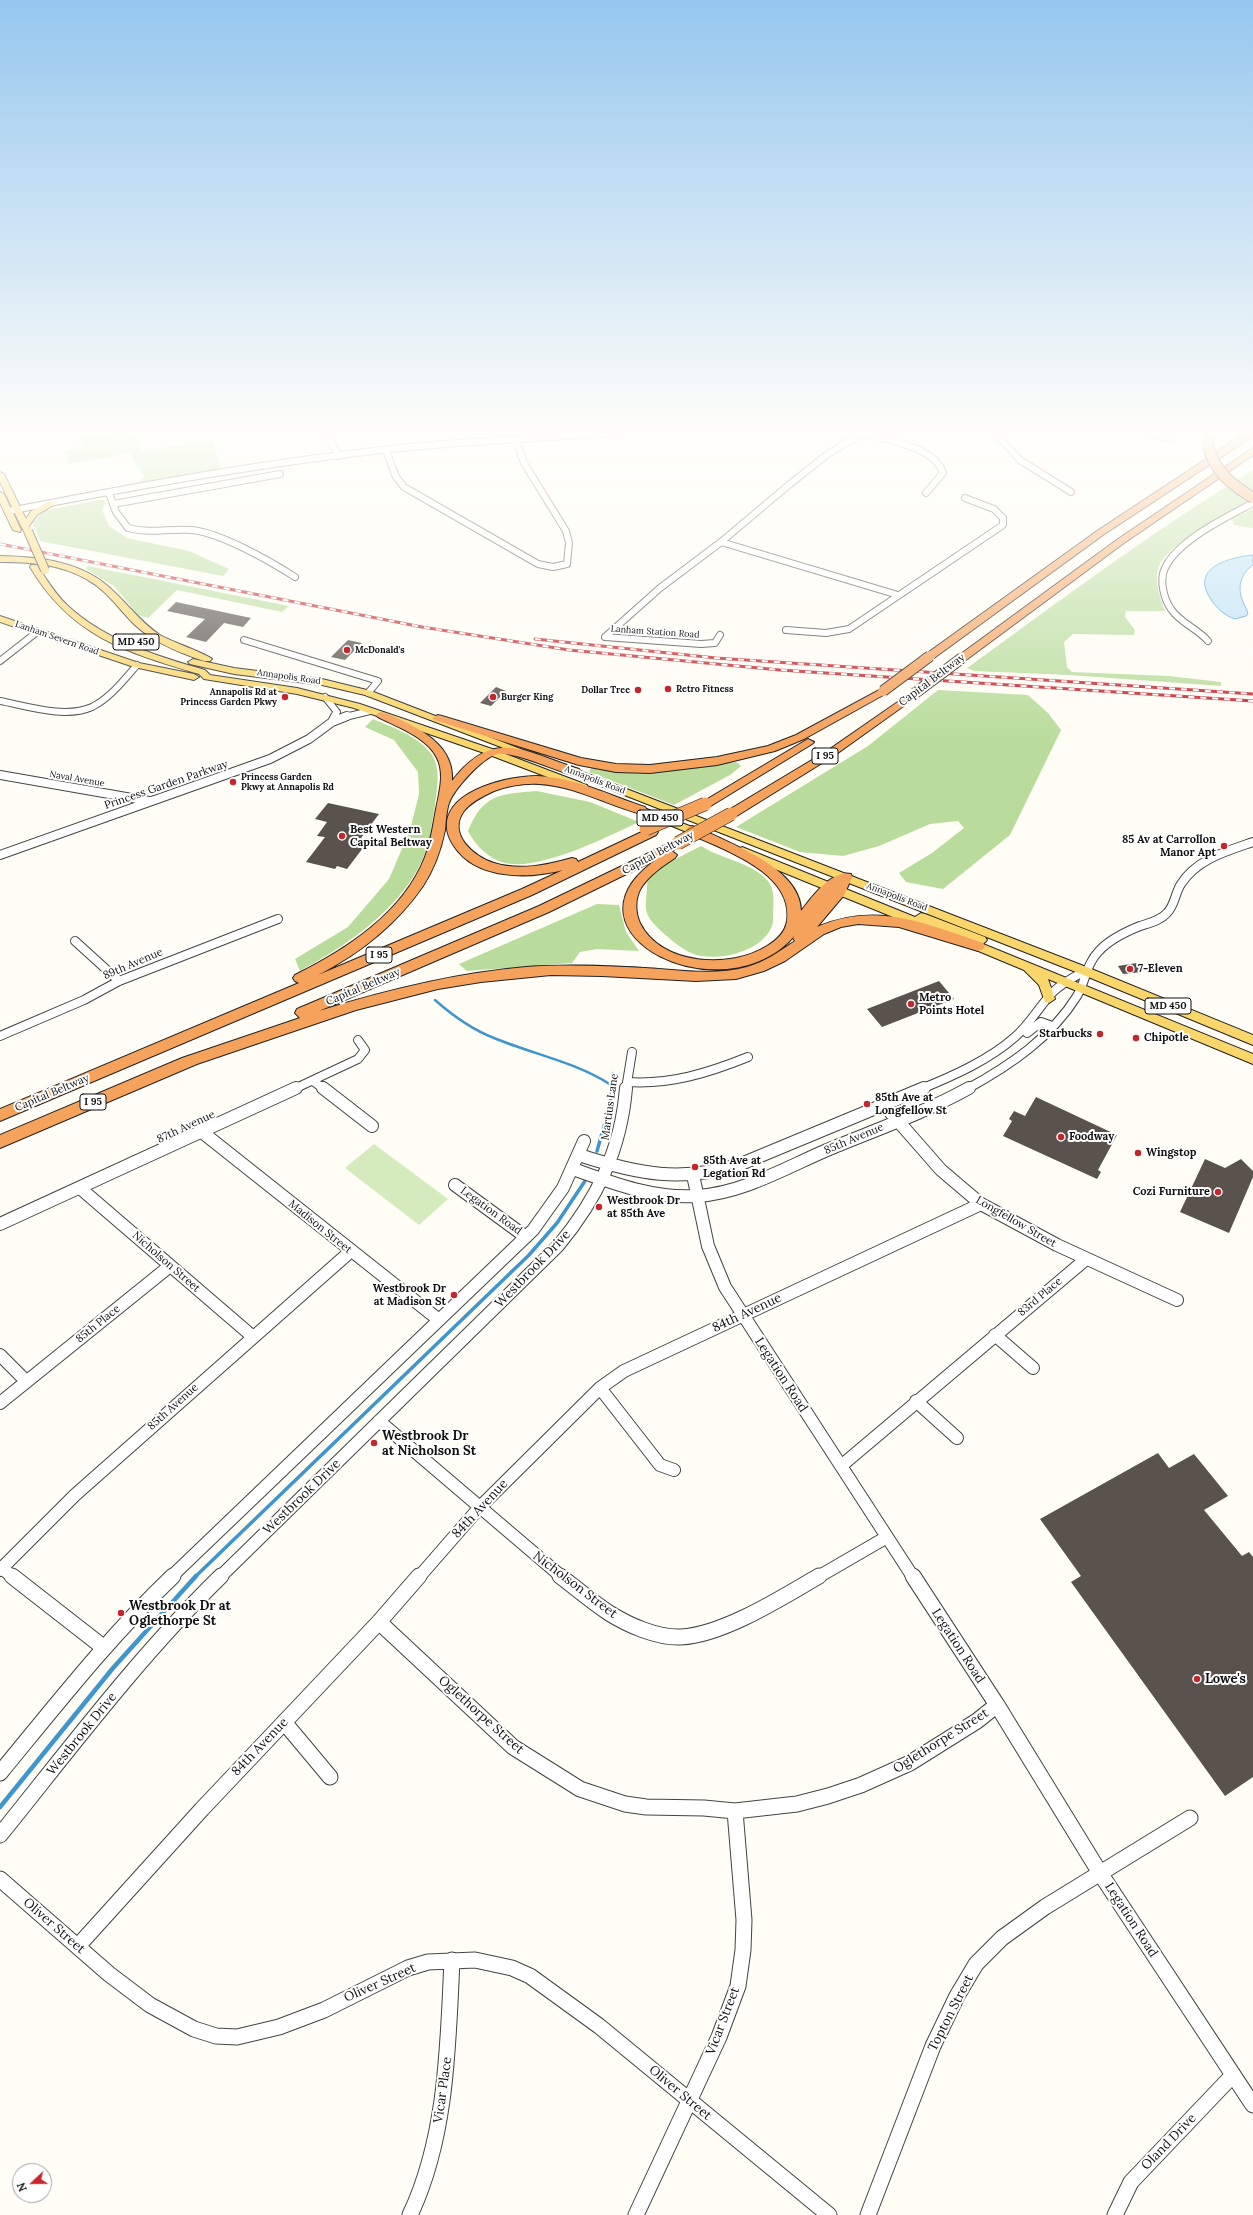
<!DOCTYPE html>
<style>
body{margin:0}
#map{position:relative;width:1253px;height:2215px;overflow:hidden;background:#fffdf5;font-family:Lora,serif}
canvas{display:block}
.north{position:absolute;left:12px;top:2163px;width:40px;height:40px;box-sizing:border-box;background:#fff;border:1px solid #a0a0a0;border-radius:50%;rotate:248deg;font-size:11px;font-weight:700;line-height:16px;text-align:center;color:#111}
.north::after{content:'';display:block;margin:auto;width:14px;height:18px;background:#c4262e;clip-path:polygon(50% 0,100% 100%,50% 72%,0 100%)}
</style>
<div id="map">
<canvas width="1253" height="2215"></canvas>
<div class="north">N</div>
</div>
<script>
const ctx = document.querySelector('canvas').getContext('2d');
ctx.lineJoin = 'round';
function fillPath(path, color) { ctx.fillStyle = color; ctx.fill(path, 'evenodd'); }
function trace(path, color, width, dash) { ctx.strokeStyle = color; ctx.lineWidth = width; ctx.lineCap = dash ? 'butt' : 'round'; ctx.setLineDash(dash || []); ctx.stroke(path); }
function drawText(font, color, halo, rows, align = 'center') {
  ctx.font = font + ' Lora,serif'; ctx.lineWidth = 4; ctx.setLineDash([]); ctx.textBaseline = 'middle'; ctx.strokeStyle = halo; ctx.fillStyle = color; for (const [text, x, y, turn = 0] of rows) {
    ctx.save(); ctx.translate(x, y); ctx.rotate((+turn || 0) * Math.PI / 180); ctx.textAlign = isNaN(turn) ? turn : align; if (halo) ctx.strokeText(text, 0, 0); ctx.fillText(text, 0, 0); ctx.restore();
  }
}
fillPath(new Path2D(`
 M374,1144L448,1199L419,1225L345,1168Z`), '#d5ebbd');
fillPath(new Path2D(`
 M115,432H134L141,451L213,441L221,470L140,483L144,476L129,453L69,464L64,451L82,446L81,437Z
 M1253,470V500C1232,510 1170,543 1160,564C1153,579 1160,597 1165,611H1126L1125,617L1135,630L1134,635L1073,634L1064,642L1067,667L1072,672L1169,676L1221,682V686L1069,675L974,671L967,668C1061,600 1154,530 1253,470Z
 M98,500H105V504L102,510L109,526L127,538L189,551L229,569L223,576L40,541L33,523L43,511Z
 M1253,509V528L1234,525L1232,519Z
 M88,566L289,606L282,612L177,590L148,618L138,615L114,586L86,569Z
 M938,690L1028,695L1048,713L1061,730L1010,835L943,889L906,882L899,873L932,853L964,828L958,821L930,824L879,846L843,856L800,852L736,827L868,746Z
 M373,719C393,728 419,736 432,755C441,769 437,790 435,805C433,817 431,829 429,841C413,901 351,943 300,971L295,959L348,927L389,879L410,830L419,794L418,772L394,740L365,727Z
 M736,762L741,766L730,775L674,805L589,772L591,768L629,772Z
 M537,791L590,802L639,822C607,837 547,867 512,864C493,863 476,847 468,831C483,794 500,794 537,791Z
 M701,846C721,859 751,862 768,881C774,888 774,901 773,910C773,915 774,923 771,928C760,953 714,963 691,953C680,948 670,939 661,931C655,925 647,918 646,909C645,901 648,889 647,879L664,865Z
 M597,904L619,905L626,932L639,951L597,949L580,952L572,963L467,971L459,964Z`), '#b9dc9c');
const water = new Path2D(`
 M1253,555V565C1242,572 1237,586 1242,599C1243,604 1247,608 1248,614L1246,616L1235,619C1225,616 1215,607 1210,598C1190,567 1231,557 1253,555Z`);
fillPath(water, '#b9e0f7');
trace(water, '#3f96cf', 1);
trace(new Path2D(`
 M435,1000C452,1015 473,1030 494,1038C532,1054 576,1062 611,1085
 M611,1089L613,1073`), '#3f96cf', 2.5);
trace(new Path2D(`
 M597,1151L610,1105L612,1088
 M195,1577L529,1255L557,1223L585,1181`), '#3f96cf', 3.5);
trace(new Path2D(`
 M0,1807L113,1668L196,1576`), '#3f96cf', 4.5);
fillPath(new Path2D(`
 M176,602L251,618L243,627L224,623L206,642L186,637L205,619L167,611Z
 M348,640L362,643L345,660L331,657Z
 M496,687L506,691L491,706L480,703Z
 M328,803L379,814L361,838L369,840L347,869L337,866L335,869L306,862L325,837L317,836L327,822L315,819Z
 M1137,963L1142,972L1123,974L1118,966Z
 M939,981L954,999L882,1027L867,1009Z
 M1036,1097L1117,1135L1098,1170L1101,1172L1097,1179L1003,1136L1012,1121L1009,1119L1014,1111L1025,1116Z
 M1205,1159L1225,1168L1241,1159L1253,1171V1177L1229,1233L1180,1212Z
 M1158,1453L1169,1468L1194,1454L1228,1496L1204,1510L1242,1556L1249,1552L1253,1557V1777L1225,1796L1071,1582L1081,1576L1040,1519Z`), '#5a524d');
const minorFar3 = new Path2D(`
 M325,432L339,456
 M994,432L1020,460L1071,492
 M1147,432L1170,439
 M862,433C886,439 935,447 943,473L926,493
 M386,450L396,477L404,487L538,564L553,567L567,564L569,543L566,531L524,463L516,441
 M109,493L116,512L128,528C150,534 170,528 192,530C221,533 270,561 295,577
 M113,504L280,474
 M9,511C127,488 245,466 365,452C450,441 536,439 622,432
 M721,542L898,595
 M786,630L826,633L849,629L1003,525V518L994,509L965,498
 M720,635L715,643L701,644L605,637L660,588L721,542L790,484L828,454L864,432
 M244,640L378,681L368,693
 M1208,641C1197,628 1180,623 1171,609C1164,599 1159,580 1165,568C1178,540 1227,517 1253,503
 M0,661L37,632
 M325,697L337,712L335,717
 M0,701C27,706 65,719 92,707C110,698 124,680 137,665
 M345,717L370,711`);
const minorFar2 = new Path2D(`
 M332,722L335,716
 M0,775L149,801
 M0,855L270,759L309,739L332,722L347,716
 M75,941L119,981
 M1027,1033L1041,1022L1052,1026
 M0,1036L84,1000L119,981L278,919
 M313,1081L324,1089
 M627,1082C670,1085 708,1073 748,1057
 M294,1089L358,1059L365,1050L358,1040
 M626,1089L632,1052
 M921,1089C953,1076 989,1060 1015,1037C1030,1024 1040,1005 1054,991C1064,982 1074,977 1085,971
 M967,1089C1009,1066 1051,1038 1077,996C1086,981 1086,964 1099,951C1110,939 1125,932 1140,926C1149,923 1160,921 1167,913C1175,905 1175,893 1181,884C1197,859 1227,851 1253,842`);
const minorFar1 = new Path2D(`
 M323,1088L372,1126
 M884,1105L941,1170L981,1204L1057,1245L1177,1300
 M202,1132L439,1320
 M579,1155C638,1174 681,1183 741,1164L924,1088
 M573,1169C612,1183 654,1199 697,1196C743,1193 785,1168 827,1150C875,1130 924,1113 969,1088
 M693,1175L708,1246L725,1287L913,1577
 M455,1185L526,1237
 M80,1188L252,1336
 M0,1224L296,1088
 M995,1335L1033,1368
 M0,1355L26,1381
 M600,1388L660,1465L674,1470
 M916,1401L957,1438
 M0,1403L170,1266
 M379,1421L562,1577
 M841,1466L1085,1260
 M0,1567L13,1577
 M0,1570L75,1495L351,1251
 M171,1577L533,1230L563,1188L584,1141
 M220,1577L558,1246C597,1199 621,1150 626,1088
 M419,1577L480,1507L600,1388L624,1371L981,1204
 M818,1577L887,1537`);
const minor = new Path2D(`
 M12,1576L103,1647
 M560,1576C576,1588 592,1602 609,1613C628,1625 657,1638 681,1637C723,1635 783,1597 819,1576
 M913,1576L997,1705L1100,1873L1253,2105
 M379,1622L513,1747L580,1789L625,1804L646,1807L704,1808L735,1811L797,1804L828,1796L861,1785L910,1763L977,1721L997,1705
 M284,1722L330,1777
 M0,1773C56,1705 109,1637 173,1576
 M0,1835C71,1747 140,1655 221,1576
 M0,1879L109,1974L150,2005L194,2029L216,2036L237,2037L279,2027L324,2010L408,1968L428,1962L475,1960L512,1968L530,1976L599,2026L829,2215
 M78,1946L202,1809L379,1622L419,1576
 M410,2215C447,2137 448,2045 452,1960
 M636,2215L719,2037L738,1986L743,1950L744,1920L735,1811
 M868,2215L933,2046L957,1996L976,1964L1002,1938L1045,1907L1190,1818
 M1115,2215L1131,2182L1233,2075`);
const major = new Path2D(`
 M0,472L4,474L26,519L31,511L50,501L57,503L37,515L29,526L31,533H25L21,526L0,482Z
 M0,492L4,494L21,530L20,532L13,530L0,503Z
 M0,556C39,557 82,561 111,589C128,604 140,622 160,635C170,641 207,654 212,659L210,661H204C180,653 155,643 136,626C120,611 108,591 88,580C61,564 31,562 0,562Z
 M31,565H37C47,580 55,594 68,606C106,641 157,656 205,670L210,675L297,688L360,704L495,750L587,785L588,787L587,789H579L487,754L354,708L297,694L204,679L199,674C125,652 71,636 30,567Z
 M0,616L139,663L194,674L199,677L194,680L134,667L0,622Z
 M193,659L234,668L322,679L371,691L536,755L531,758L527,757L365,695L322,685L234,674L190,664L188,662Z
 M562,764L1089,968L1253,1035V1045L1081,974L558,769V765Z
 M629,802L707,833L708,835L707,837H699L625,807V803Z
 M742,847L915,917L921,913L925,914L985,937L987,940L983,944L1253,1054V1064L1048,979L1055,999L1049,1003L1045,1002L1039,985L1024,970L964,945L962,942L966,939L934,927L933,930H925L738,854L737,851Z`);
const highway = new Path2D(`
 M1206,432H1214L1212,446L1208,449L1204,446Z
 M1247,432H1253V436L1103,535L934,658H926L925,656L926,654L1097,531Z
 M1253,448V455L1124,543L966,660H958L957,658L958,656L1118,539Z
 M883,688L889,691L887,693L804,739L775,751L717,765L650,773L616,772L579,765L434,720L432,718L438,715L442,716L581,758L616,764L650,765L717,757L768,746L796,735Z
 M915,690L921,693L919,695L835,755L735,817H727L725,814L727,811L827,751Z
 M382,712C390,714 397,718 405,722C429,734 454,750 452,781C494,726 525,752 579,769L581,772L575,776C556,771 515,751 497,754C482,758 454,789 449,803C446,812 446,822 445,830C441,850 434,869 423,886C396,925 359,954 318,975L522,889L563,870C528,879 476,880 454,846C450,840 446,832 447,823C450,789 510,776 537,776C574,777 611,796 645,807L647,810L641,814C607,805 575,786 539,784C524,783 508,786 494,791C483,796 471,802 464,811C447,834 474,857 494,863C520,871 547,865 572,858L576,859L578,862L648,829L652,828L658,832L656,835L532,895L0,1121V1109L299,983L295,981L293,978L295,975C347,949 403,913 425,857C431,841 433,825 436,809C439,793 445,774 437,758C427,737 397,727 378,717L376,715L378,713Z
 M808,739L814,742L812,744L709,807H701L699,804Z
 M692,826C702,829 711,834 720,838C748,851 801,874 801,911C811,898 832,869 851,874L852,877L844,895L817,927C877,901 925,924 983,943L985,946L983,949L978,951L899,927L858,924L841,927L824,934L785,961L764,971L736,979L696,981L602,976L551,975L481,982L438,989L356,1010L197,1064L0,1148V1135L182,1058L300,1018L295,1013L297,1009L539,906L678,839L684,843L672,851L677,855L675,858C663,866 649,875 641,888C635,898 635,912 640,923C661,966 731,969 767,946C777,940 785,933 787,921C794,872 723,850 688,833L686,830L688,827ZM657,859C550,934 726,1018 795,935L793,938L795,941C780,951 765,962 747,967C715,976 678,970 645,968C605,966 566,964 526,967C455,973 387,990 319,1011L549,912ZM834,889L833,890L801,928L833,890Z`);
trace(minorFar3, '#444', 8);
trace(minorFar2, '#444', 10);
trace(minorFar1, '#444', 14);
trace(minor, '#444', 17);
trace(major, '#222', 2);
trace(highway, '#222', 2);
trace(minorFar3, '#fff', 6);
trace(minorFar2, '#fff', 8);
trace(minorFar1, '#fff', 12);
trace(minor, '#fff', 15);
fillPath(major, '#f9d66b');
fillPath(highway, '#f5a25d');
const rail = new Path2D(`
 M0,544L422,627L569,650L780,670L1253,701
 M535,639L716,658L1253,694`);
trace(rail, '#c4262e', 3);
trace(rail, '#fff', 2, [6]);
const majorBridge = new Path2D(`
 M28,531L45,570`);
const highwayBridgeFar1 = new Path2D(`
 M1208,446C1214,471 1232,485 1253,498
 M883,691L930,656
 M915,693L962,658`);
const highwayBridge = new Path2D(`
 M646,829L705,804
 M678,843L731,814`);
trace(majorBridge, '#222', 10, []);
trace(highwayBridgeFar1, '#222', 12, []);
trace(highwayBridge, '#222', 14, []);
trace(majorBridge, '#f9d66b', 8);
trace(highwayBridgeFar1, '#f5a25d', 10);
trace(highwayBridge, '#f5a25d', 13);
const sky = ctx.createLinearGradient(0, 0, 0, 742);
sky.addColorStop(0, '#95c6ee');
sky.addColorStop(0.58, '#fffefa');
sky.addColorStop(1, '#fffefa00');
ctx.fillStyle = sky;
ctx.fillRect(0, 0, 1253, 742);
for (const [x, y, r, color] of [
 [347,650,4,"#c4262e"],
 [668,689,4,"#c4262e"],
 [638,690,4,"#c4262e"],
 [285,697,4,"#c4262e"],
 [493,697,4,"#c4262e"],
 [233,782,4,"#c4262e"],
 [342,836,4,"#c4262e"],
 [1224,846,4,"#c4262e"],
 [1130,969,4,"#c4262e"],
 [911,1004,4,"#c4262e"],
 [1100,1034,4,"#c4262e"],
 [1136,1038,4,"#c4262e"],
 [867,1104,4,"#c4262e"],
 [1061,1137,4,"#c4262e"],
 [1138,1153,4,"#c4262e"],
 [695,1167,4,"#c4262e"],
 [1218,1192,4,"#c4262e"],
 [599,1207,4,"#c4262e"],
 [454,1295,4,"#c4262e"],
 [374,1443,4,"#c4262e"],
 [121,1613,4,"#c4262e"],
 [1197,1679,4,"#c4262e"]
]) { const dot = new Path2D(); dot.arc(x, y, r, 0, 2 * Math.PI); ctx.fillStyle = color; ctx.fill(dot); trace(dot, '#fff', 1.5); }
drawText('9px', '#111', '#fff', [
 ["Lanham Station Road",655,632,4],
 ["Lanham Severn Road",57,638,19],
 ["Annapolis Road",289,677,8],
 ["Naval Avenue",77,779,10],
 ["Annapolis Road",595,780,21],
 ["Annapolis Road",897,897,21]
]);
drawText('bold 9px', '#111', '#fff', [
 ["McDonald's",355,650],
 ["Retro Fitness",676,689],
 ["Dollar Tree",630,690,"right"],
 ["Annapolis Rd at",277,692,"right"],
 ["Princess Garden Pkwy",277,702,"right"],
 ["Burger King",501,697],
 ["Princess Garden",241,777],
 ["Pkwy at Annapolis Rd",241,787]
], 'left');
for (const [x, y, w] of [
 [136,642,46],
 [825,756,26],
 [660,818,46],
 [379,955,26],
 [1168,1006,46],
 [93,1102,26]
]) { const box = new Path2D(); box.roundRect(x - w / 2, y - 8, w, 16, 3); ctx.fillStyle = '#fff'; ctx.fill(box); trace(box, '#111', 1); }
drawText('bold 10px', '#111', null, [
 ["MD 450",136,642],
 ["I 95",825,756],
 ["MD 450",660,818],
 ["I 95",379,955],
 ["MD 450",1168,1006],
 ["I 95",93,1102]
]);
drawText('11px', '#111', '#fff', [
 ["Capital Beltway",932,680,-37],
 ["Princess Garden Parkway",166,785,-19],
 ["Capital Beltway",658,853,-28],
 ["89th Avenue",133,964,-23],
 ["Capital Beltway",363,987,-23],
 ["Capital Beltway",52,1093,-23],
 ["Martius Lane",610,1107,-82],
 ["87th Avenue",186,1127,-25],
 ["85th Avenue",854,1139,-23],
 ["Legation Road",491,1211,36],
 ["Longfellow Street",1016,1222,30],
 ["Madison Street",320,1227,39],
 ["Nicholson Street",166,1262,41],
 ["83rd Place",1040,1297,-40],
 ["85th Place",98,1324,-39],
 ["85th Avenue",173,1407,-42]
]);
drawText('bold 11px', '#111', '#fff', [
 ["Best Western",350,830],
 ["Capital Beltway",350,843],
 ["85 Av at Carrollon",1216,840,"right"],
 ["Manor Apt",1216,853,"right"],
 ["7-Eleven",1138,969],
 ["Metro",919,998],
 ["Points Hotel",919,1011],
 ["Starbucks",1092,1034,"right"],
 ["Chipotle",1144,1038],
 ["85th Ave at",875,1098],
 ["Longfellow St",875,1111],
 ["Foodway",1069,1137],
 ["Wingstop",1146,1153],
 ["85th Ave at",703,1161],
 ["Legation Rd",703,1174],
 ["Cozi Furniture",1210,1192,"right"],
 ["Westbrook Dr",607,1201],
 ["at 85th Ave",607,1214],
 ["Westbrook Dr",446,1289,"right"],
 ["at Madison St",446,1302,"right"]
], 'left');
drawText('13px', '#111', '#fff', [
 ["Westbrook Drive",533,1269,-46],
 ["84th Avenue",747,1313,-25],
 ["Legation Road",781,1375,57],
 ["Westbrook Drive",302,1497,-44],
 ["84th Avenue",480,1509,-47],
 ["Nicholson Street",575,1585,37],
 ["Legation Road",958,1646,57],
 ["Oglethorpe Street",481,1715,42],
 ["Westbrook Drive",82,1734,-51],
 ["Oglethorpe Street",941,1741,-32],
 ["84th Avenue",260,1747,-46],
 ["Legation Road",1131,1920,57],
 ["Oliver Street",54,1926,41],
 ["Oliver Street",380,1983,-24],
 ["Topton Street",951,2013,-63],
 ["Vicar Street",723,2021,-69],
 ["Vicar Place",443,2090,-82],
 ["Oliver Street",680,2093,40],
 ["Oland Drive",1169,2142,-46]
]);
drawText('bold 13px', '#111', '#fff', [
 ["Westbrook Dr",382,1436],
 ["at Nicholson St",382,1451],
 ["Westbrook Dr at",129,1606],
 ["Oglethorpe St",129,1621],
 ["Lowe's",1205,1679]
], 'left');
</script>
